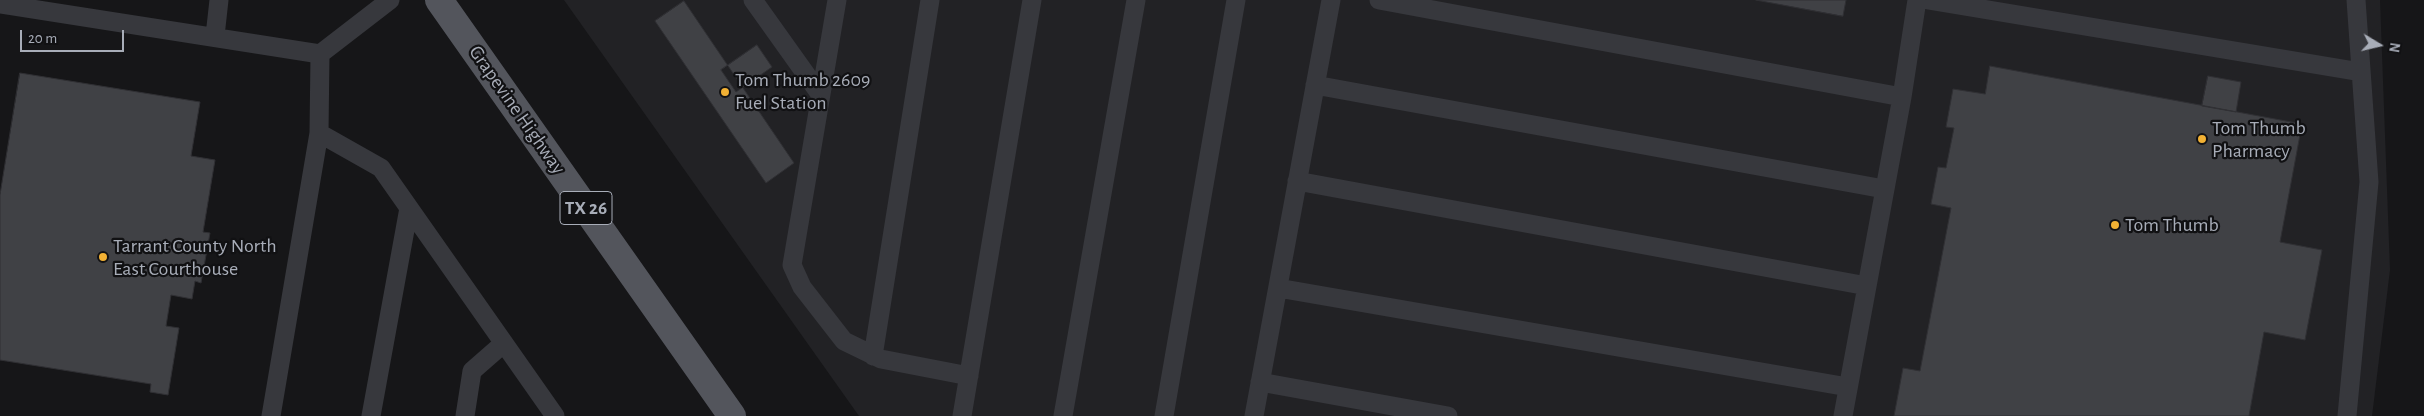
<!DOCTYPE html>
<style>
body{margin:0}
#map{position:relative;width:2424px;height:416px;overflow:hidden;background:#161618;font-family:"Alegreya Sans",sans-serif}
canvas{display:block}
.north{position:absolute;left:2354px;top:20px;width:50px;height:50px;-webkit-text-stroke:4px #111113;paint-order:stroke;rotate:99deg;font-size:14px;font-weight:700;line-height:20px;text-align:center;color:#a8adb8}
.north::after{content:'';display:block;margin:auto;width:18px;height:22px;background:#a8adb8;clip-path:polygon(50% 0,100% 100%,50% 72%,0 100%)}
.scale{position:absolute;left:20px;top:30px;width:104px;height:22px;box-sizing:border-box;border:2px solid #a8adb8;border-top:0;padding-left:6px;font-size:15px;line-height:18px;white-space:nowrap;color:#a8adb8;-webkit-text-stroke:4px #111113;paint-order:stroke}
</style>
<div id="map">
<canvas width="2424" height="416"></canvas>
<div class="north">N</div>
<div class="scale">20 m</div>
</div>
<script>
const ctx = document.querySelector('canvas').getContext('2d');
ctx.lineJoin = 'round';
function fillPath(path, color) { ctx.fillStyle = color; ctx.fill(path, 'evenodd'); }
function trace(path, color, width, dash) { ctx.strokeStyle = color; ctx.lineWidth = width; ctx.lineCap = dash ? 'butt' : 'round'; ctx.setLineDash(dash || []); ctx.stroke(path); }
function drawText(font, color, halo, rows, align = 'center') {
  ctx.font = font + ' "Alegreya Sans",sans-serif'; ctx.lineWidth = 4.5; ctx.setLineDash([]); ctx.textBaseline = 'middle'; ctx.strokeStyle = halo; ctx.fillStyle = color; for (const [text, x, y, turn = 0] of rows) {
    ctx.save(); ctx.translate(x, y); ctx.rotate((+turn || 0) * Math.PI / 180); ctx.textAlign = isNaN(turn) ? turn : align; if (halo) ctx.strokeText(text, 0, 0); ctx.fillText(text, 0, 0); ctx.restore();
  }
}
fillPath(new Path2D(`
 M564,0H2380L2390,270L2372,416H859Z`), '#222225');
const building = new Path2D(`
 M1756,0H1846L1843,16Z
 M684,1L794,163L766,183L655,21Z
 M757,45L772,67L736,92L721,70Z
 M1990,66L2302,124L2280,242L2322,250L2305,340L2264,332L2249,416H1894L1903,368L1920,371L1951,208L1931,204L1938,167L1946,168L1954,128L1946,127L1953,89L1985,94Z
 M20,73L200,102L191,156L215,160L203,232L210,233L201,283L195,281L192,299L171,295L166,326L179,328L168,395L150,392L151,384L0,360V195Z
 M2208,76L2241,82L2236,112L2202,106Z`);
fillPath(building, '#404145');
trace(building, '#303034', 1);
trace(new Path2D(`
 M753,0L820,94
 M837,0L792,265L802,287L844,341L881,359L969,376
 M1379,0L1902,97L1843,416
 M1928,0L2361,72
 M0,4L320,54L390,0
 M215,36L219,0
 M1315,85L1884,189
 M1902,97L1917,0
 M319,133L381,168L555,416
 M1297,181L1867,286
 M1278,288L1848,387
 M873,356L930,0
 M1260,382L1448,416
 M271,416L319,133L320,54
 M371,416L409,208
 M465,416L472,371L504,343
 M962,416L1032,0
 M1063,416L1136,0
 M1164,416L1236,0
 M1254,416L1331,0
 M2347,416L2369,182L2356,0`), '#37383d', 19);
trace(new Path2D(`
 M439,0L732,416`), '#53555c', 28);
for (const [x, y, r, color] of [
 [725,92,5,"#f2b134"],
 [2202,139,5,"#f2b134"],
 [2115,225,5,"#f2b134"],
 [103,257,5,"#f2b134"]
]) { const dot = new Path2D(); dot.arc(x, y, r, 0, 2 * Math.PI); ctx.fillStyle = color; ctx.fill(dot); trace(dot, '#111113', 2); }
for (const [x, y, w] of [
 [586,208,52]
]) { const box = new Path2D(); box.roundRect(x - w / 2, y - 16.5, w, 33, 4); ctx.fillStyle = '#111113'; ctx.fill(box); trace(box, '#a8adb8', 1); }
drawText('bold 19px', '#a8adb8', null, [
 ["TX 26",586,208]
]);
drawText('20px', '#a8adb8', '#111113', [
 ["Tom Thumb 2609",735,80],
 ["Fuel Station",735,103],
 ["Tom Thumb",2212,128],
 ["Pharmacy",2212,151],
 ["Tom Thumb",2125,225],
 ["Tarrant County North",113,246],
 ["East Courthouse",113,269]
], 'left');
drawText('20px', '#a8adb8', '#111113', [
 ["Grapevine Highway",517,110,55]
]);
</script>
